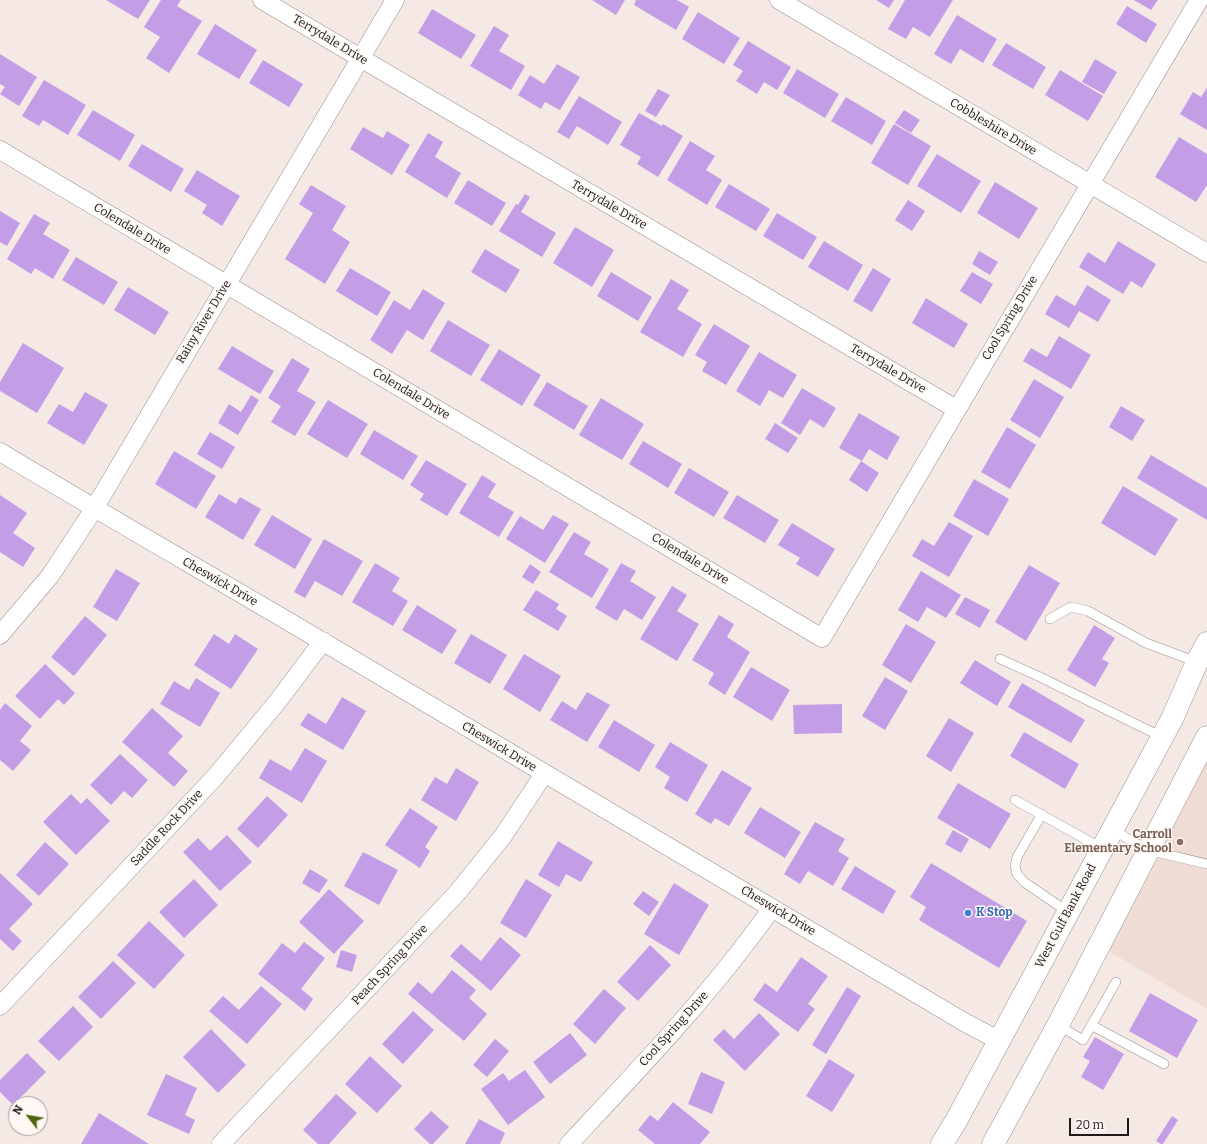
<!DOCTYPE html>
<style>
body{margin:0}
#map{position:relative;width:1207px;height:1144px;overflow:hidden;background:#f4e9e4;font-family:Bitter,serif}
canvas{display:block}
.north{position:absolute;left:8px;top:1096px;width:40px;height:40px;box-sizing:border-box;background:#fef7f4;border:1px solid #a49e9c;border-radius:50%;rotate:301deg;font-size:11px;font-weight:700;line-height:16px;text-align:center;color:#1c1917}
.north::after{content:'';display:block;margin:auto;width:14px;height:18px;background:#506511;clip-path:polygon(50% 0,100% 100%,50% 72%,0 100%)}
.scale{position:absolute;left:1069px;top:1118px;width:60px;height:18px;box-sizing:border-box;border:2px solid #1c1917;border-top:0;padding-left:5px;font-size:12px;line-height:14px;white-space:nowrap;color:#1c1917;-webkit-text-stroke:3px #fef7f4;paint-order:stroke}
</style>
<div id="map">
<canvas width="1207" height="1144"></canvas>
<div class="north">N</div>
<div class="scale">20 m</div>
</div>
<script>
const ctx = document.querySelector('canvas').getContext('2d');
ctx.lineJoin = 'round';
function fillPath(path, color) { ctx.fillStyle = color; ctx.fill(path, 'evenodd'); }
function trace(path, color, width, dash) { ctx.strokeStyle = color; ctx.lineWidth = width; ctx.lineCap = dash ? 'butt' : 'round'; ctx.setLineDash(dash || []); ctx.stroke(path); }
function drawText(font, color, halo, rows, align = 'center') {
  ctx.font = font + ' Bitter,serif'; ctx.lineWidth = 3; ctx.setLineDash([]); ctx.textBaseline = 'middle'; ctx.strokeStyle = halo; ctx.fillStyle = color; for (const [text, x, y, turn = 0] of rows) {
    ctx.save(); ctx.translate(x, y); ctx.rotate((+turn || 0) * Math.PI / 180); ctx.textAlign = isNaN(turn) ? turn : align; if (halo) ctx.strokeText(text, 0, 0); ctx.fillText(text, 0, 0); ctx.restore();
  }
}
fillPath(new Path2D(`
 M1207,738V1009L1100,946Z`), '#efdcd4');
fillPath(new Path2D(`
 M106,0H150L138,19Z
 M161,0H181L177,6L202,21L169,73L146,58L160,37L144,27Z
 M592,0H625L616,15Z
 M636,0H677L689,7L676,30L634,5Z
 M876,0H894L889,8Z
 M905,0H953L930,37L913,27L906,39L888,29Z
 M1134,0H1158L1151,10Z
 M1127,6L1157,24L1146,43L1116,24Z
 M432,9L476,35L461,59L418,33Z
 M698,12L740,38L724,64L682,39Z
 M957,15L997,39L983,63L960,49L951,64L934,54Z
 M215,24L257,50L239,79L197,54Z
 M494,26L509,35L499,51L525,66L511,90L470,66Z
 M748,41L791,67L777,90L764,82L757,94L736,81L743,71L733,65Z
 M1006,43L1046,67L1033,89L992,65Z
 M0,54L37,77L19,106L0,94L5,87L0,84Z
 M1095,59L1117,72L1104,94L1082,82Z
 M263,60L303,84L289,107L249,83Z
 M557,64L580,77L560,110L545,102L541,109L518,95L530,75L544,84Z
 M797,69L839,94L825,118L783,93Z
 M1060,70L1103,96L1088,121L1045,95Z
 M44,80L86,105L68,135L43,120L39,126L22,116Z
 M1207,88V130L1180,114L1193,92L1201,97Z
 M658,89L670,95L656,117L645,111Z
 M579,96L622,122L608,145L577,126L569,139L557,132Z
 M846,97L886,121L872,145L831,121Z
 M93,110L135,135L120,161L77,135Z
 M904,110L920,120L911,133L895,123Z
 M639,113L662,126L663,124L683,136L658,177L637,164L641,157L620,145Z
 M894,124L931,146L908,185L871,163Z
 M363,127L383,138L387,131L410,145L392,175L350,149Z
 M428,133L443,142L435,157L461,173L447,198L405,172Z
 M1179,137L1207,154V185L1196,202L1155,177Z
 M690,141L715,156L706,170L722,180L707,205L667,180Z
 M142,144L184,169L171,192L128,166Z
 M937,154L981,181L961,213L917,186Z
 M197,170L240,196L222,226L202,213L207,205L184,191Z
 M468,180L506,203L492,226L454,203Z
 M995,182L1038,208L1019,239L977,213Z
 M729,184L770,209L756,231L715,207Z
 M311,185L346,206L332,230L350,242L325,284L285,259L313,213L299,204Z
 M525,194L530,197L521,212L556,233L542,257L499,231L516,204L518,205Z
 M908,200L925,211L912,231L895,220Z
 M0,211L20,223L7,246L0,242Z
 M777,213L817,237L803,260L763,236Z
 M34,214L50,223L43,234L70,250L53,279L35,268L31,274L7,259Z
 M575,227L614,250L592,287L553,263Z
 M824,241L863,265L848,291L808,267Z
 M1118,241L1156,264L1142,288L1131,281L1123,294L1079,267L1088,252L1105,263Z
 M485,249L520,270L506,293L471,272Z
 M979,251L998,262L990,275L972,264Z
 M76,257L118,282L104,305L62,280Z
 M350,268L391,292L377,316L336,291Z
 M873,268L891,279L872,312L853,301Z
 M611,272L652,297L638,321L597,296Z
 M972,272L993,284L981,304L960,291Z
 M671,279L689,290L677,309L702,324L683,357L640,332Z
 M1087,285L1111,300L1098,322L1079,311L1069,328L1045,314L1056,295L1075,306Z
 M128,287L169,312L155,335L114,310Z
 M423,289L445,303L423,340L407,330L392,354L370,340L394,300L410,310Z
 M926,298L968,324L954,348L912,323Z
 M448,320L490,345L471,376L430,351Z
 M714,324L750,346L726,385L702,371L707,362L695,355Z
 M1059,336L1091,355L1071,389L1023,361L1031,348L1047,357Z
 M23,343L64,368L37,413L0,391V382Z
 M232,346L274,371L260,394L218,369Z
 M499,349L541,375L522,406L480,380Z
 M759,352L797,375L783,398L769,390L760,406L736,391Z
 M292,358L310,369L297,391L316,402L295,436L271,422L281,406L268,398Z
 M1034,379L1064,397L1040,438L1010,420Z
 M547,382L588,406L574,430L533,405Z
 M802,388L836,408L824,428L810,419L800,435L781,423Z
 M85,392L108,405L84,445L47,423L59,404L73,412Z
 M251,395L259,400L238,435L218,423L229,404L241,412Z
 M601,398L644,424L622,460L579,435Z
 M328,400L368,424L347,458L307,434Z
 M1121,406L1145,420L1132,441L1109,427Z
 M859,413L900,437L887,460L869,449L862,461L839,448Z
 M775,423L798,438L788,453L765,439Z
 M1007,427L1036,445L1010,489L981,472Z
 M374,430L418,456L403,480L360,454Z
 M210,432L235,447L222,469L197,454Z
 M643,441L682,464L668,488L629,464Z
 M174,451L216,476L196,509L155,484Z
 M1151,455L1207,488V520L1137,478Z
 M426,460L467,484L447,516L420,500L424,494L410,485Z
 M861,461L879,473L867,492L849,480Z
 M689,468L729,492L714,517L674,493Z
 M482,475L496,484L488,497L514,512L499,537L459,513Z
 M974,479L1009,499L988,536L953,516Z
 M1123,486L1178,519L1155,556L1101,523Z
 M219,494L236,504L240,497L261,509L243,540L205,517Z
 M0,495L27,513L13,533L35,548L23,567L0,552Z
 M737,495L779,520L765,543L723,518Z
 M272,515L312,539L295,569L254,545Z
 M553,515L569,524L545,563L506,539L520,516L543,530Z
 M949,522L973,536L949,577L912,556L922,539L934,546Z
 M792,523L835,549L818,577L796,564L800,558L778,545Z
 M574,532L591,542L584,554L609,569L592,598L549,572Z
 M324,539L363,561L342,596L315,581L305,598L294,592Z
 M375,563L400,578L392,591L408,601L393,626L352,602Z
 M621,563L636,571L630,581L656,597L642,620L624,609L617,621L595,608Z
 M530,564L541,572L533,584L522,577Z
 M1029,565L1060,583L1026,641L995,622Z
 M116,569L140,583L117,621L93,607Z
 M921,571L961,595L946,618L927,607L918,622L898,610Z
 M672,586L687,595L677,611L699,624L677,661L640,639Z
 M536,590L559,604L556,609L567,616L558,631L523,610Z
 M965,597L990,610L980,628L955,614Z
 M417,605L457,630L442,654L402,630Z
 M719,615L734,624L727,637L750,652L725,695L708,684L714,673L692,660Z
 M85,616L107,635L74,676L51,657Z
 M906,624L936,642L911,683L882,665Z
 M1094,625L1115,638L1102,659L1109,663L1095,687L1067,670Z
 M214,634L229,644L235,634L258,649L231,689L194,665Z
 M471,634L507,655L490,684L454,663Z
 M524,654L561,676L540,712L503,689Z
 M975,660L1011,682L997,706L960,683Z
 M45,664L75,693L64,705L58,699L40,719L15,696Z
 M751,667L790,690L772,721L733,697Z
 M885,677L908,691L885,730L862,716Z
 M196,678L220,693L200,727L160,704L174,681L189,690Z
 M1022,683L1085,720L1071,743L1008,707Z
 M587,692L610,705L587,742L550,720L562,701L576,710Z
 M342,697L366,711L343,750L300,725L308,713L326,724Z
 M5,703L32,726L20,741L31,750L13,771L0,760V710Z
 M842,704V733L794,734L793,705Z
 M152,708L183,736L168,753L188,771L174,787L122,742Z
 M949,718L974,733L951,772L926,756Z
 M614,720L655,745L639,772L598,747Z
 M1024,732L1079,764L1065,789L1010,756Z
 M670,742L708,765L687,802L664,788L670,777L655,767Z
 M305,748L327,761L302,803L259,778L270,759L291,771Z
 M120,754L148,780L132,798L124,791L111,805L90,785Z
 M456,768L479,782L456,821L421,800L435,777L447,784Z
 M722,770L752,788L729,826L715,818L711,824L695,814Z
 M958,783L1011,814L990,849L937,818Z
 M71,794L81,804L87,798L110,821L76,855L43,822Z
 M267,796L288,815L258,848L237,829Z
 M760,807L801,832L785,858L744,833Z
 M410,808L438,827L425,847L430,851L420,868L385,845Z
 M815,822L845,839L838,851L849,858L833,886L808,871L800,884L784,874Z
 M953,830L969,839L961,853L945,844Z
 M227,835L252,862L220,891L183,852L198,838L210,851Z
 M558,841L593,862L581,882L566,874L559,887L538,875Z
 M45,842L69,864L39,896L16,875Z
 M363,852L398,870L379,905L344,886Z
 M931,863L1027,921L999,968L919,920L926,907L910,897Z
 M855,866L896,891L883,914L841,889Z
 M310,869L328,880L319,893L302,883Z
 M0,873L33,904L9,929L22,941L13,951L0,939Z
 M194,879L218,905L184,938L159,912Z
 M526,879L552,895L526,938L500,923Z
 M674,883L709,905L679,955L644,934Z
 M329,889L364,921L334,954L299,922Z
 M643,891L659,902L649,916L633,904Z
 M149,921L185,955L154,989L117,955Z
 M500,937L521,955L491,991L450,956L461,944L481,961Z
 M304,942L325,958L301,989L313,999L305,1011L258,974L282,943L295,953Z
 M650,945L671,965L638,1001L617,982Z
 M341,950L357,955L352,972L336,967Z
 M801,957L828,976L808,1004L815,1009L798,1032L753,1000L765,983L777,992Z
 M113,961L136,983L101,1019L78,997Z
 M452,970L476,990L469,998L487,1014L464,1041L408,994L418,982L432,994Z
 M261,986L282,1004L247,1044L209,1011L223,996L239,1010Z
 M847,987L861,996L826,1054L812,1045Z
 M604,989L626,1008L595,1044L573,1024Z
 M1150,993L1198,1020L1177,1058L1129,1031Z
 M73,1006L93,1027L59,1061L38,1041Z
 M413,1011L434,1030L403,1064L382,1044Z
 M759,1013L780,1034L745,1071L713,1040L724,1029L734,1039Z
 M211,1029L246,1065L218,1093L183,1057Z
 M570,1033L587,1055L550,1084L533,1062Z
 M1095,1037L1124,1054L1103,1090L1081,1077L1090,1061L1083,1057Z
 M495,1039L509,1051L487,1077L473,1065Z
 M27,1053L46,1072L13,1105L0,1092V1080Z
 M370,1056L402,1086L377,1113L345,1084Z
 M829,1059L855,1075L832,1112L806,1096Z
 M525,1070L545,1097L508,1125L481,1089L503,1073L509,1081Z
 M701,1072L725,1082L712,1114L688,1104Z
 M166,1074L197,1088L185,1115L195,1120L189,1134L147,1115Z
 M336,1094L357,1113L329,1144H318L303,1130Z
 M673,1102L710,1132L700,1144H655L638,1130L650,1115L658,1121Z
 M431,1111L449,1127L433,1144H430L414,1129Z
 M99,1113L149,1144H81Z
 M1172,1116L1178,1120L1163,1144H1161L1156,1141Z
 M479,1119L505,1133L500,1144H465Z`), '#c39ee6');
const service = new Path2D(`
 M1050,619L1071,607L1088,611L1146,643L1197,662
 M1000,659L1038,676L1162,737
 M1015,800L1103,849
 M1042,814L1017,857L1015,866L1017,874L1024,882L1068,912
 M1113,830L1148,850L1207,864
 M1058,1025L1083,1040L1116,982
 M1091,1025L1164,1064`);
const minor = new Path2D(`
 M262,0L956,409
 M779,0L1207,253
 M0,150L822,638L1199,0
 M0,452C108,517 217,579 325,643C538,769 751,896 964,1022L998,1040
 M0,635L50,576L94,509L395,0
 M0,1006L215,777L278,701L323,641
 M221,1144L457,893L503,836L544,774
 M569,1144C640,1068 712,993 772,908`);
const secondary = new Path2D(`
 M942,1144L956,1121L1172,719L1197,662L1207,643
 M993,1144L1058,1025L1207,737`);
trace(service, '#9b918d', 10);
trace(minor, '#9b918d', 19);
trace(secondary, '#9b918d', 23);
trace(service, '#fff', 9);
trace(minor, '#fff', 18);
trace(secondary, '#fff', 22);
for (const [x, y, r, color] of [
 [1180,842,4,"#8d6e63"],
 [968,913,4,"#3f7fe0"]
]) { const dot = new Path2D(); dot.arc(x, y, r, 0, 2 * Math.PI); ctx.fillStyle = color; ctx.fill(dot); trace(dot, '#fef7f4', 1.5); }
drawText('12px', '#1c1917', '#fef7f4', [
 ["Terrydale Drive",330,40,31],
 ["Cobbleshire Drive",993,127,31],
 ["Terrydale Drive",609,205,30],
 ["Colendale Drive",132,229,31],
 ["Cool Spring Drive",1010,318,-59],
 ["Rainy River Drive",204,322,-59],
 ["Terrydale Drive",888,369,30],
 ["Colendale Drive",411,394,31],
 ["Colendale Drive",690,559,31],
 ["Cheswick Drive",220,582,30],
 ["Cheswick Drive",499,747,31],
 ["Saddle Rock Drive",167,828,-47],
 ["Cheswick Drive",778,911,31],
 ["West Gulf Bank Road",1066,916,-62],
 ["Peach Spring Drive",390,965,-47],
 ["Cool Spring Drive",674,1029,-48]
]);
drawText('bold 12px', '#785e54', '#fef7f4', [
 ["Carroll",1172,835],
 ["Elementary School",1172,849]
], 'right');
drawText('bold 12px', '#366cbe', '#fef7f4', [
 ["K Stop",976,913]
], 'left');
</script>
